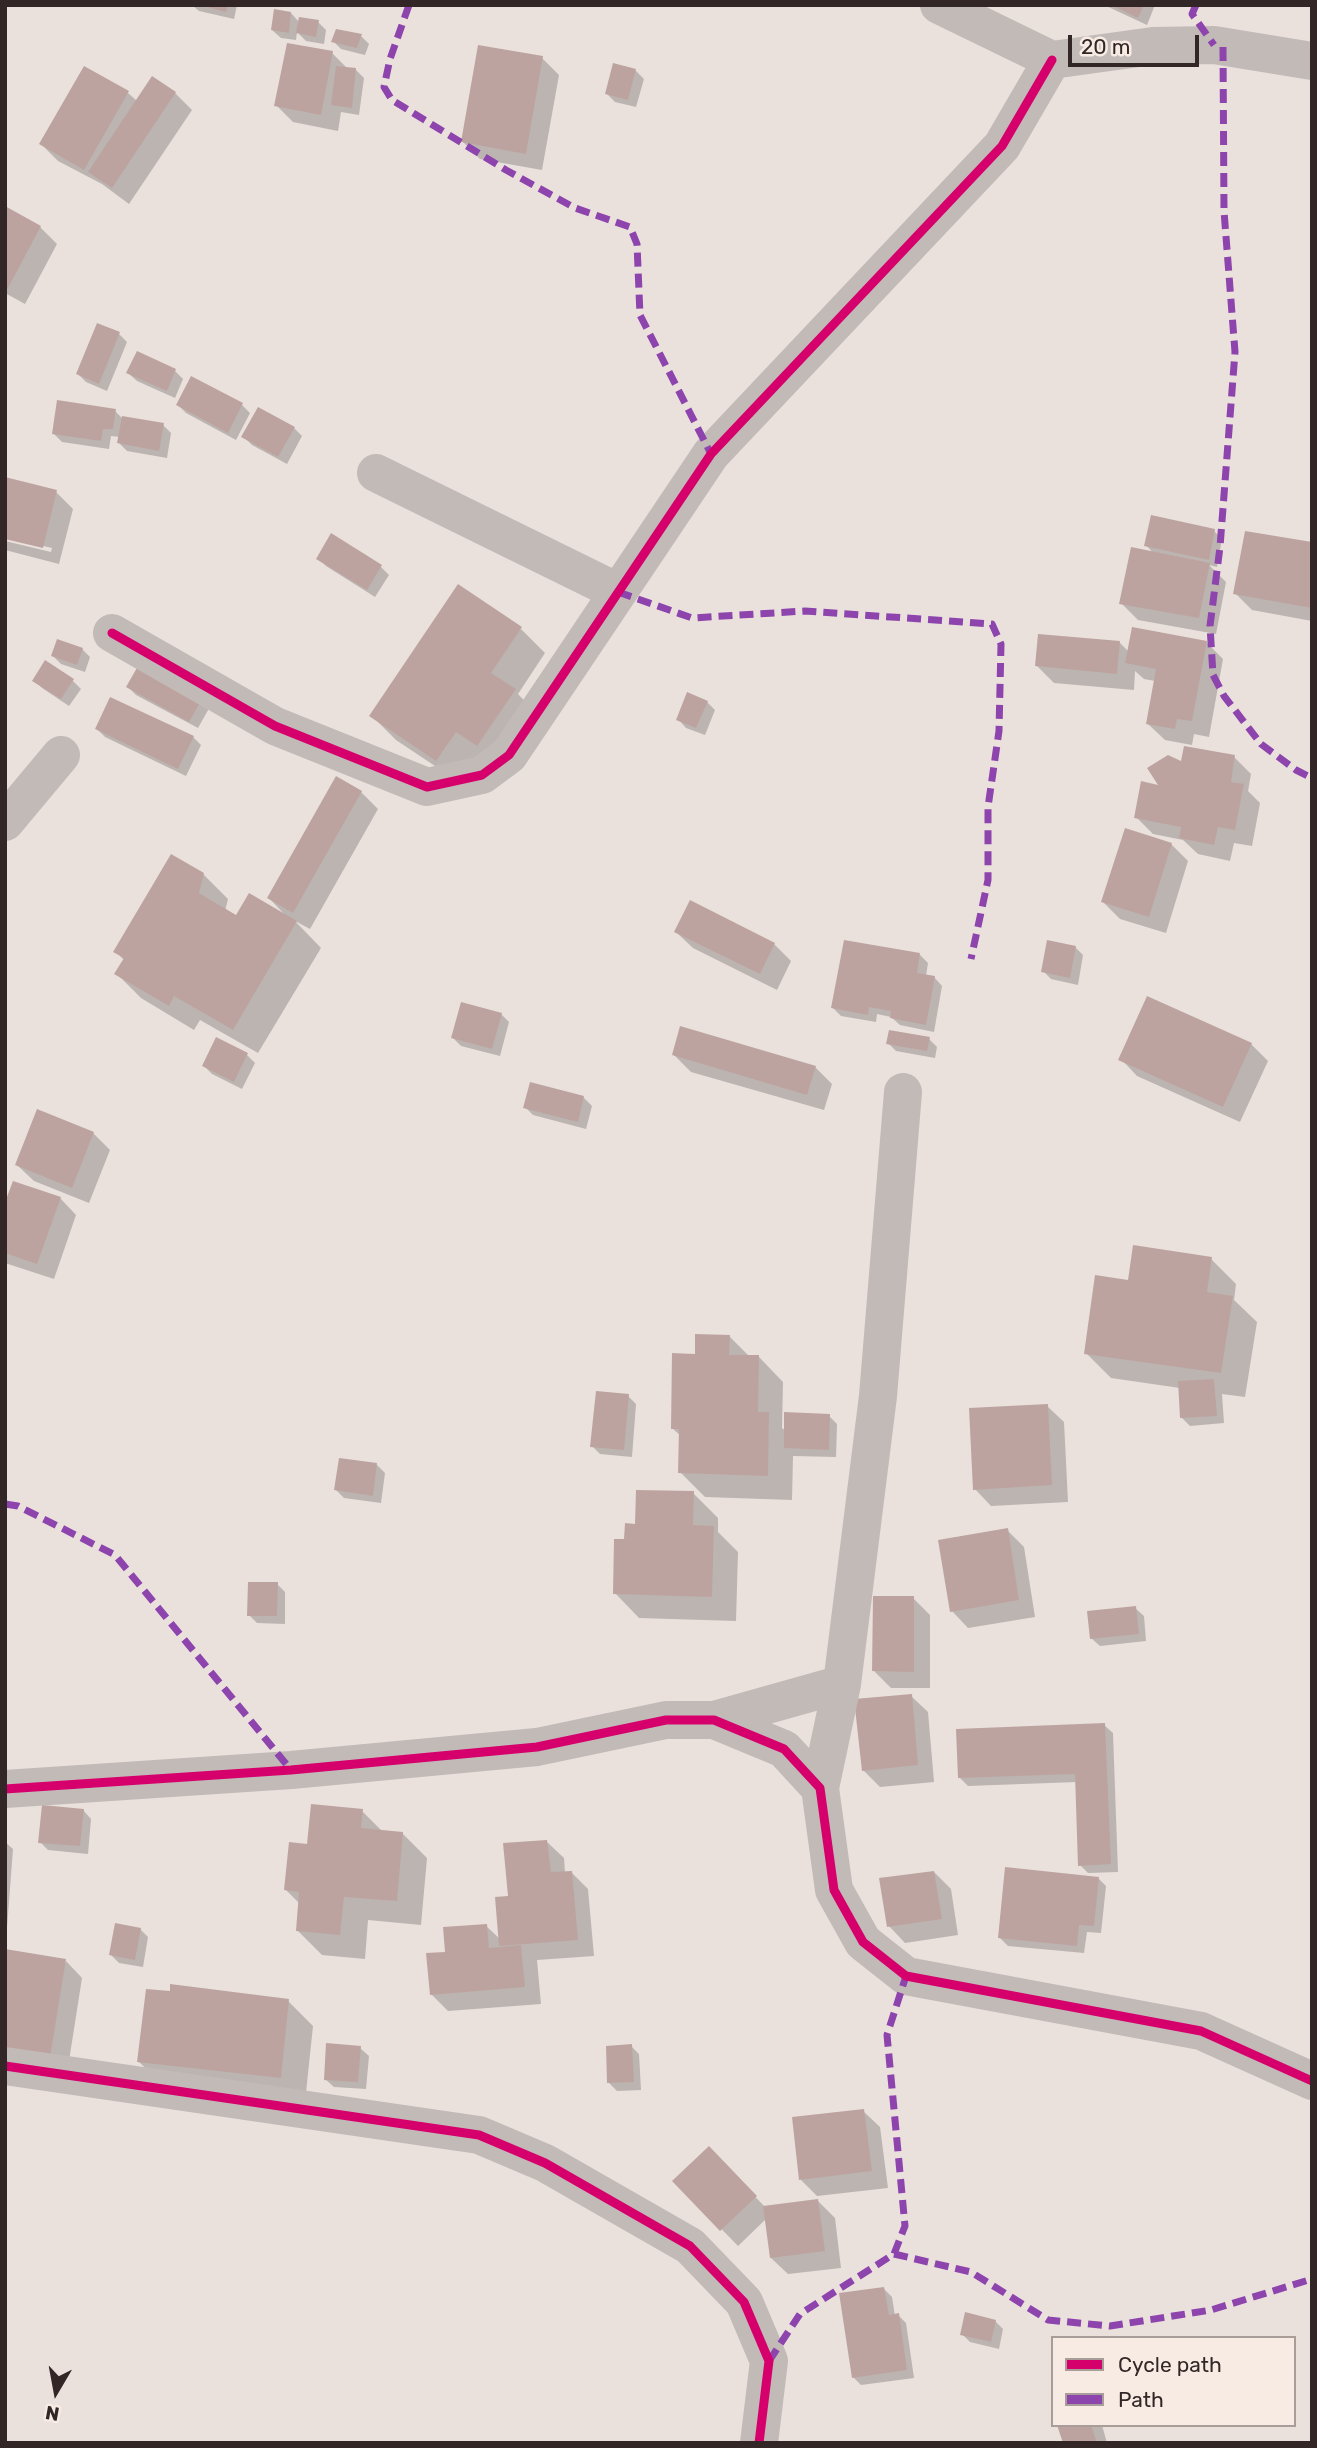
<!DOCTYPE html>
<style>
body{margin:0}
#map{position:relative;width:1317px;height:2448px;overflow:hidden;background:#eae1dd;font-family:Rubik,sans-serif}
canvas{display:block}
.frame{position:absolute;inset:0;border:7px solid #322726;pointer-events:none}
.legend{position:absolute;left:1051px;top:2336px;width:245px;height:91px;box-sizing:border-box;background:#f7ebe4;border:2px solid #a89d98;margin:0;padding:9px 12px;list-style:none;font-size:21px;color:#322726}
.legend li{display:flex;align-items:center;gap:14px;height:35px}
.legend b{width:35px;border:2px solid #a89d98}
.north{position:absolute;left:21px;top:2357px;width:70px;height:70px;-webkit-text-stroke:5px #f7ebe4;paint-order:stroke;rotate:190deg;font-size:19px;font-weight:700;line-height:28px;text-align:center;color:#322726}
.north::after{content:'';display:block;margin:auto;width:24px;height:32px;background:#322726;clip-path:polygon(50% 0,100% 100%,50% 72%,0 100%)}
.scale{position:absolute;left:1068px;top:35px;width:131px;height:32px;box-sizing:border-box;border:4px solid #322726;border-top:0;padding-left:9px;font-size:21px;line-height:24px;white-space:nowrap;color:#322726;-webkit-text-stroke:5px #f7ebe4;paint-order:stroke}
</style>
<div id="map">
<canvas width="1317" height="2448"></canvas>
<div class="frame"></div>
<ul class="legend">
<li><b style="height:9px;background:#d6006c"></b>Cycle path</li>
<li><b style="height:9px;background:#8e44ad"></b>Path</li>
</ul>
<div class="north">N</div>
<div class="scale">20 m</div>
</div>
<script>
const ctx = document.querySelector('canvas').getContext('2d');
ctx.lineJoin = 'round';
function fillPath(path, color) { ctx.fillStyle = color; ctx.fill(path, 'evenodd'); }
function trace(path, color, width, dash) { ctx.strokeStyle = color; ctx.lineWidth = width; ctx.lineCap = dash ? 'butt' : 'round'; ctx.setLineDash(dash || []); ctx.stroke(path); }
fillPath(new Path2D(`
 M192,5H237L234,19L199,11Z
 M1104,5H1155L1147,25Z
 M291,13L299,22H318L326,30L324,44L306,41L297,32L296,40L281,38L272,30Z
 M361,36L369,44L365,55L341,49L333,41Z
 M332,53L348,69L356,70L364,78L359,115L341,112L338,131L293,122L276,105Z
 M542,58L559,75L542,170L480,159L463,142Z
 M635,70L644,79L636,107L615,102L607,94Z
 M128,93L137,101L175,93L192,110L129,204L102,184L58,161L41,144Z
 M5,208L40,227L57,244L25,304L5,293Z
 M119,334L127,342L107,391L86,382L78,374Z
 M175,371L183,379L175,398L137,381L128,373Z
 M178,405H242L250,413L236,440L186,413Z
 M115,411L124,420L163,425L171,433L167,458L127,451L119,443L120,437L111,436L109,449L62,442L54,434Z
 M294,428L302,436L287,464L252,445L244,437Z
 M56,492L73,509L59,564L5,550V541L51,552L52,548L5,537Z
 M1214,531L1222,539L1217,567L1209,565L1226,582L1216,634L1138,620L1121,603L1154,554L1146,545Z
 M1312,544V621L1252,610L1235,593Z
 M318,558L381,567L389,575L375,597L326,566Z
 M521,629L545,653L518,694L539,716L462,784L396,740L372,716Z
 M1206,642L1223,659L1209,737L1194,734L1192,745L1165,740L1148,724L1155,681L1144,679L1135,671L1134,690L1054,683L1037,666L1120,643L1129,652Z
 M82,649L90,657L85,672L61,664L53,656Z
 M34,680L73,681L81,689L69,706L42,688Z
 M128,687L212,703L198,728L136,695Z
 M707,702L715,710L705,735L686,728L678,719Z
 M97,729L193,737L201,745L186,776L105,737Z
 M1234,757L1251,774L1248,791L1260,803L1252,846L1234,843L1230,861L1198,854L1183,840L1153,834L1136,817L1182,764Z
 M361,792L378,809L310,929L295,921L321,948L258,1053L200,1020L194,1030L141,998L117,974L124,960L115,951L203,874L228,899L225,911L236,917L286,916L269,898Z
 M1171,844L1188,861L1166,933L1120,919L1103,902Z
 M676,932L774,944L791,961L777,990L693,948Z
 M1075,947L1083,955L1078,985L1051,979L1043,971Z
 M920,955L928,963L926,976L934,977L942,986L934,1032L900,1025L891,1017L877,1014L876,1022L841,1016L833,1008Z
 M501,1014L509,1022L500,1056L461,1046L453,1038Z
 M929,1039L937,1047L935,1058L896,1051L888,1043Z
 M1251,1044L1268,1061L1240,1122L1137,1076L1121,1059Z
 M247,1055L255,1063L242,1089L212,1074L204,1066Z
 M674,1055L815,1067L832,1084L824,1110L691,1072Z
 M584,1098L592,1106L586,1129L533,1115L525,1107Z
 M93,1133L110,1150L89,1203L34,1181L17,1165Z
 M60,1198L76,1215L54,1279L5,1263V1207Z
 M1211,1259L1236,1284L1234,1300L1257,1322L1245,1397L1222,1394L1224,1423L1190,1426L1182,1418L1180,1388L1111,1378L1086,1353Z
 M729,1336L750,1357H759L783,1382L782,1428L786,1431L829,1416L837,1424L836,1457L793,1456L792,1500L705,1497L680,1472L681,1436L673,1429L696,1356Z
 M628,1396L636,1404L632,1457L600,1454L592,1446Z
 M1047,1406L1064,1422L1068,1502L991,1506L975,1489Z
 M376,1464L385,1473L381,1503L344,1498L336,1490Z
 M693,1493L718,1518V1532L738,1552L736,1621L639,1618L615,1593L637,1526Z
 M1007,1530L1024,1547L1035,1617L968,1628L952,1611Z
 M277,1584L285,1592V1624L257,1623L249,1615Z
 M913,1598L930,1615V1688H891L874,1671Z
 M1135,1608L1144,1616L1146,1641L1100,1646L1091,1638Z
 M911,1696L928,1712L934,1782L880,1787L863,1770Z
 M1104,1725L1113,1733L1118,1872L1088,1873L1080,1865L1077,1782L968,1786L960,1778Z
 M83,1810L91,1819L88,1854L48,1850L40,1842Z
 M362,1811L383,1832L403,1834L427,1858L421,1925L368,1920L365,1959L322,1955L297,1930L300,1904L286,1890L309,1846Z
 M5,1842L13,1849L7,1928L5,1927Z
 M547,1842L564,1858L565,1873L571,1872L588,1889L594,1956L537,1960L541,2004L448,2011L431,1994L446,1953L486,1926L500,1939L510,1898Z
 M934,1872L951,1889L958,1935L905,1943L889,1926Z
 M1098,1878L1106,1886L1101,1933L1087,1932L1084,1953L1008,1946L1000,1938Z
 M140,1929L148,1937L143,1967L119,1963L111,1955Z
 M66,1961L82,1978L66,2080L7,2071Z
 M171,1993L288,2001L313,2026L305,2102L164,2086L139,2062Z
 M631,2046L639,2054L641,2090L617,2091L609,2083Z
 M360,2048L369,2056L366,2089L334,2087L325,2079Z
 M863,2111L880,2127L888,2188L817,2196L801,2180Z
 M709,2149L766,2208L818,2201L835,2218L841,2268L788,2274L771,2258L766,2219L738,2246L675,2181Z
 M884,2289L892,2297L895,2316L898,2315L906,2323L914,2378L861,2385L853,2377Z
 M995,2321L1003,2329L999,2349L970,2342L962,2334Z
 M1059,2425H1102L1107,2443H1065Z`), '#0003');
fillPath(new Path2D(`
 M200,5H228L226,12Z
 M1111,5H1144L1138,18Z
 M274,9L291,12L289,33L271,30Z
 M299,17L319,20L316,37L296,33Z
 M336,29L362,34L357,48L331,42Z
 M287,43L333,51L321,115L274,106Z
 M478,45L543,56L526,154L461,142Z
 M613,63L636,69L628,100L605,94Z
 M84,66L129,91L84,170L39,144Z
 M336,66L356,68L352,108L331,105Z
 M152,76L176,92L112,188L88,172Z
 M5,206L41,226L8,288L5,287Z
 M97,323L120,332L99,384L76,374Z
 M137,351L176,369L167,391L126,373Z
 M191,376L243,403L228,433L176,405Z
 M57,400L116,409L113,429H103L101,441L52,434Z
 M258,407L295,427L278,457L241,437Z
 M122,416L164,423L159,451L117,443Z
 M5,477L57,490L43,548L5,539Z
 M1151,515L1215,529L1209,560L1144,546Z
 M1245,531L1312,542V608L1233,594Z
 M331,533L382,565L367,590L316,559Z
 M1131,547L1210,563L1199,618L1119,604Z
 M458,584L522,627L491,673L516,689L477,746L456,732L436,761L369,716Z
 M1132,627L1207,641L1192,721L1177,719L1175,729L1146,724L1156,669L1125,663Z
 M1038,634L1120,641L1117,674L1035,666Z
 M57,639L83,648L77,665L51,656Z
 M142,659L205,694L189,722L126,687Z
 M45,660L74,679L61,699L32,681Z
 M687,692L708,701L696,728L676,720Z
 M110,697L194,736L178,769L95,729Z
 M1184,746L1235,755L1231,782L1244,784L1235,830L1218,827L1214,845L1179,838L1181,827L1134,818L1141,781L1158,785L1147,768L1168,755L1181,761Z
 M336,776L362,791L293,913L267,898Z
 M1125,828L1172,843L1149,917L1101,902Z
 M171,854L204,873L199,893L236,915L249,893L297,921L233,1030L174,996L169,1006L114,974L124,958L113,952Z
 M690,900L775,943L760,974L674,932Z
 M844,940L920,953L917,973L935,976L926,1025L890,1018L891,1011L869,1007L868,1015L831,1008Z
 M1047,940L1076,946L1070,978L1041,972Z
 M1147,996L1252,1043L1223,1107L1118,1060Z
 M461,1002L502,1013L492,1049L451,1038Z
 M680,1026L816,1066L807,1095L672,1055Z
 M889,1030L930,1037L927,1051L886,1044Z
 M216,1037L248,1053L234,1082L202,1066Z
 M530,1082L584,1096L578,1122L523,1108Z
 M37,1109L94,1132L72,1188L15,1165Z
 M13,1181L61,1197L37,1264L5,1253V1202Z
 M1133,1245L1212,1257L1207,1292L1233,1296L1221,1373L1084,1354L1095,1275L1128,1280Z
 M695,1334L730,1335L729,1355H759L758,1412H769L768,1476L678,1473L679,1429H671L672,1353L695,1354Z
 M1214,1379L1217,1416L1180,1418L1178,1381Z
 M596,1391L629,1394L624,1450L590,1447Z
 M1048,1404L1052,1485L973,1490L969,1408Z
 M784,1412L830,1414L829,1450L784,1448Z
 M339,1458L377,1463L373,1496L334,1490Z
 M636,1490L694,1491L693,1525L714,1526L712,1597L613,1594L614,1539H624L625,1523L635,1524Z
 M1008,1528L1019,1600L950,1612L938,1540Z
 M248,1582H278L277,1616H247Z
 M873,1596H914V1672L872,1671Z
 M1136,1606L1139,1634L1090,1639L1087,1611Z
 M912,1694L918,1765L862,1771L854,1699Z
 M1105,1723L1111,1864L1078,1866L1075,1774L958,1778L956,1729Z
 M311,1804L363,1809L361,1828L403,1832L397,1901L344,1897L340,1935L296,1931L299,1892L284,1890L289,1842L307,1844Z
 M42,1805L84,1809L80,1846L38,1843Z
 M547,1840L551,1872L572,1871L578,1940L499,1946L495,1897L508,1896L503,1843Z
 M1005,1867L1099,1877L1094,1926L1079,1925L1077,1946L998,1938Z
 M934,1871L942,1919L887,1927L879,1878Z
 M115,1923L141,1928L135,1960L109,1955Z
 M487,1924L489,1948L521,1945L525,1987L430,1995L426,1953L445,1952L443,1927Z
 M5,1949L66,1959L49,2064L5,2057Z
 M170,1984L289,1999L281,2078L137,2062L146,1989L170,1991Z
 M326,2043L361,2046L358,2082L324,2080Z
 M632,2044L634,2082L607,2083L606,2046Z
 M864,2109L872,2171L799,2180L792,2117Z
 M709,2146L757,2196L720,2231L672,2181Z
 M818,2199L825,2251L770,2258L763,2206Z
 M884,2287L889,2315L899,2313L907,2370L852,2378L839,2293Z
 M965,2312L996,2320L991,2342L960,2335Z
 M1057,2425H1091L1097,2443H1063Z`), '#bca39f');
trace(new Path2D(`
 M939,5L1052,60L1153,46L1214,45L1312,61
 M376,473L618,592
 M112,633L275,726L427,787L482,775L509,755L711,454L1002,146L1052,60
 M5,822L61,755
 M714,1720L842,1684
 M820,1788L842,1684L878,1396L903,1092
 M5,1789L291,1770L537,1747L666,1720H714L784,1749L820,1788L834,1890L863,1942L906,1976L1201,2031L1312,2081
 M5,2066L479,2135L545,2163L690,2246L744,2302L769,2361L759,2443`), '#c2bab7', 38);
trace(new Path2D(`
 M409,5L390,59L384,87L392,100L506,170L575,208L630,227L637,244L640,315L711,454
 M1196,5L1192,14L1214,45
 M1223,47L1224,211L1235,352L1220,547L1210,626L1213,675L1224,696L1261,744L1296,770L1312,778
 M618,592L692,618L805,611L992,624L1001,644L999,731L988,807V880L971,959
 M5,1504L18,1506L115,1555L291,1770
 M894,2254L971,2272L1048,2320L1110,2326L1211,2310L1312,2279
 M769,2361L800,2314L894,2254L905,2226L887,2035L906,1976`), '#8e44ad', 7, [14, 7]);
trace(new Path2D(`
 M112,633L275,726L427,787L482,775L509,755L711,454L1002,146L1052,60
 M5,1789L291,1770L537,1747L666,1720H714L784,1749L820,1788L834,1890L863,1942L906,1976L1201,2031L1312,2081
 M5,2066L479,2135L545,2163L690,2246L744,2302L769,2361L759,2443`), '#d6006c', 9);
</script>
